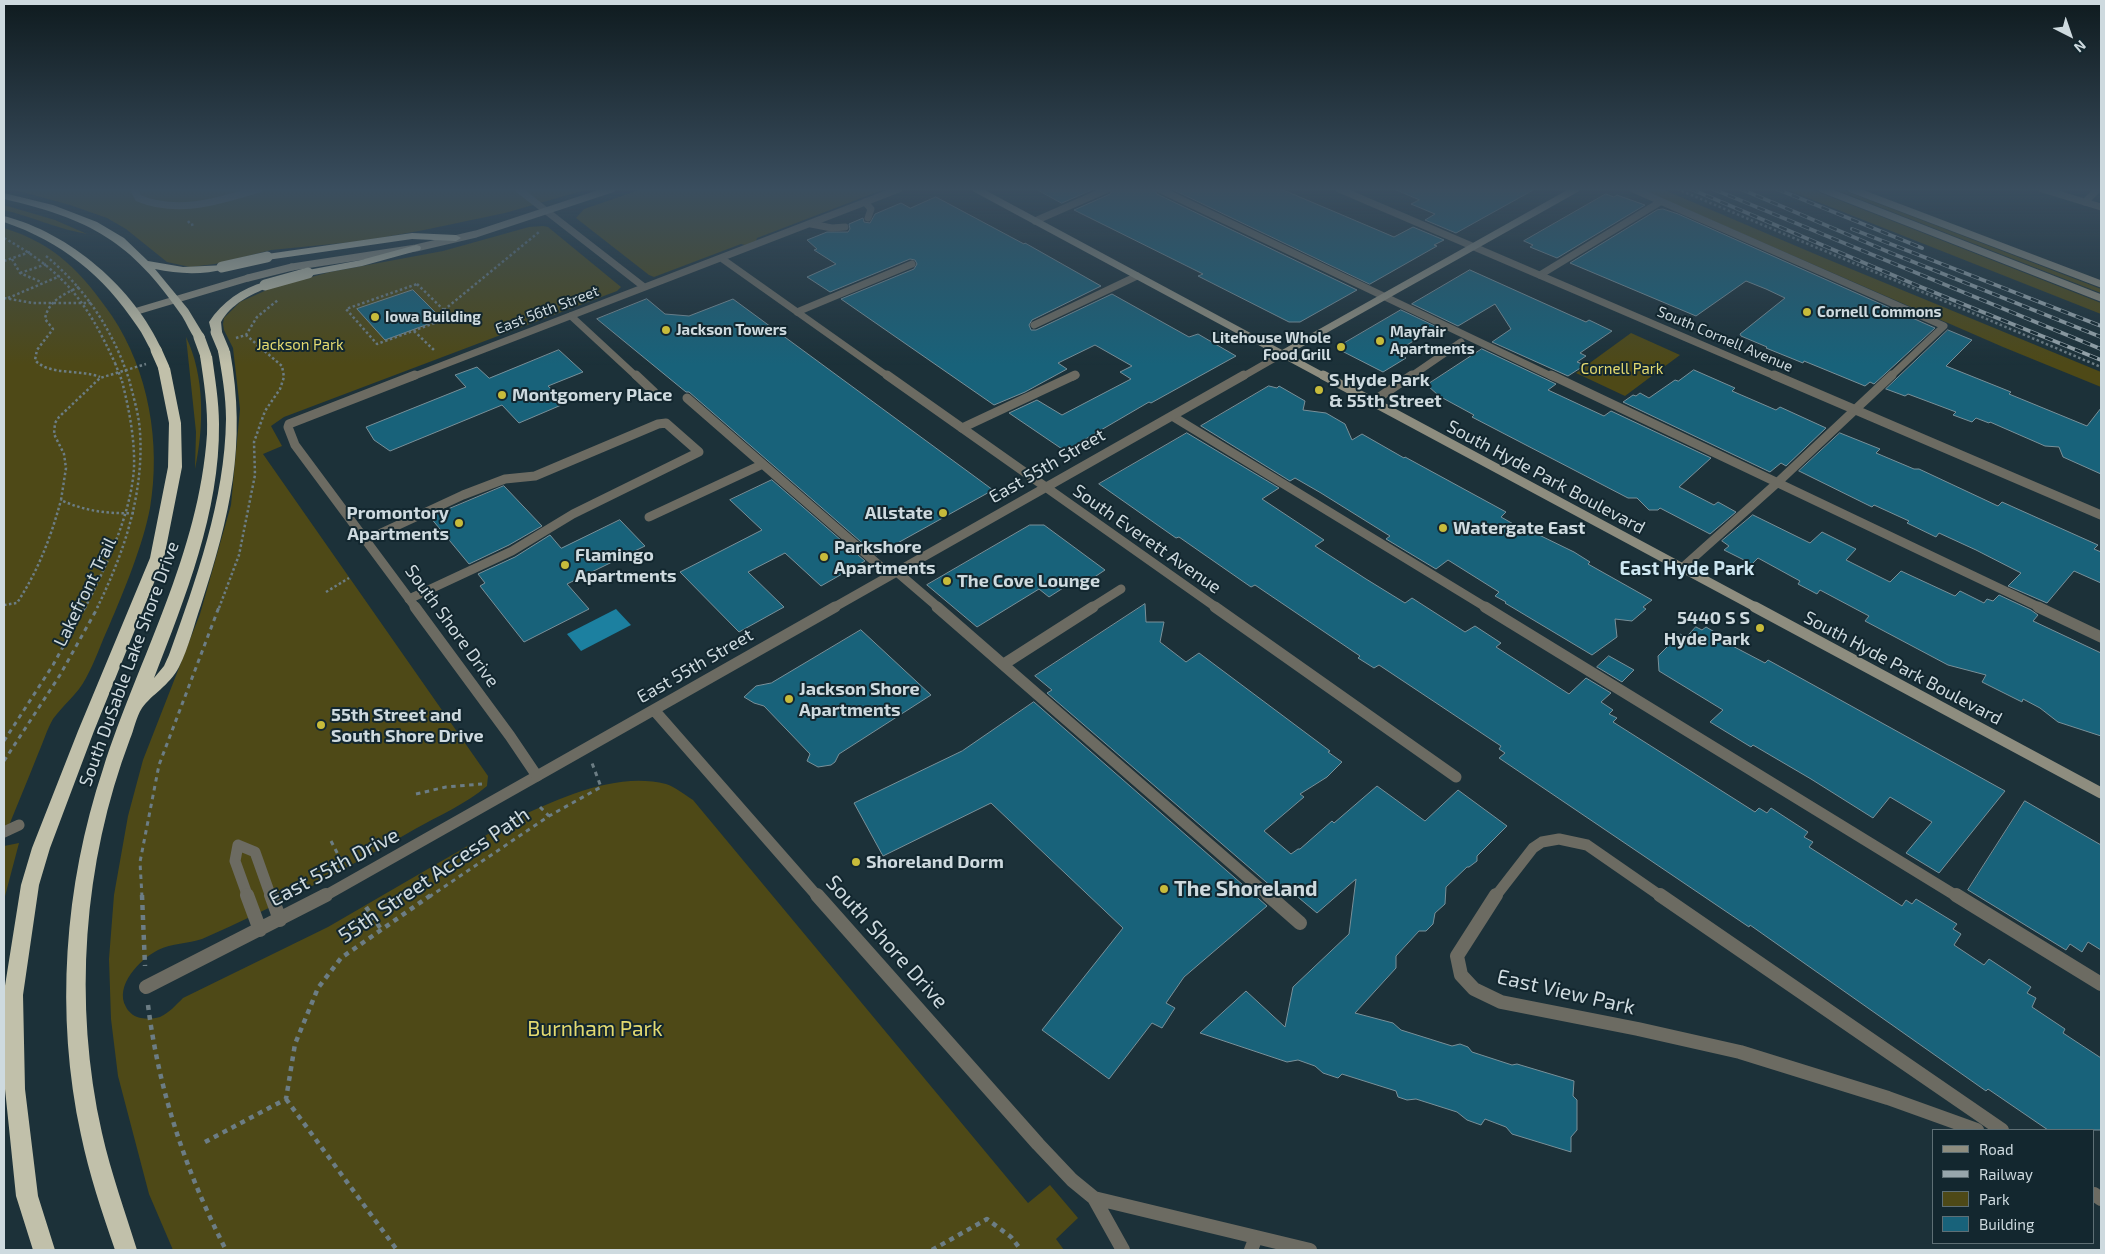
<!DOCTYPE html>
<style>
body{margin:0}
#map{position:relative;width:2105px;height:1254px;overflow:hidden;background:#1c3139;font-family:"Exo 2",sans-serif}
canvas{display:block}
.frame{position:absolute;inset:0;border:5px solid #cedadf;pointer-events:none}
.legend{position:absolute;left:1932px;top:1129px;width:162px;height:115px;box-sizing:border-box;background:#13272f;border:1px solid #5e6f75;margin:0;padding:6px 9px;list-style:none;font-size:15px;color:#cedadf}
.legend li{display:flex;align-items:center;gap:10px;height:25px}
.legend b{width:25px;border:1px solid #5e6f75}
.north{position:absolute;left:2045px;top:10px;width:50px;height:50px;-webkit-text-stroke:4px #13272f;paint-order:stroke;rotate:139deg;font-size:14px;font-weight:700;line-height:20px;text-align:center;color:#cedadf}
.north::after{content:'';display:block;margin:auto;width:18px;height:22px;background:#cedadf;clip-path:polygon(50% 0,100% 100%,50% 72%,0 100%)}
</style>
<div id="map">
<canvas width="2105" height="1254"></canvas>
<div class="frame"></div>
<ul class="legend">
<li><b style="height:6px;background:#8e8d7f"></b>Road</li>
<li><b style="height:6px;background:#97a6ac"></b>Railway</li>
<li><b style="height:14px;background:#4e4917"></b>Park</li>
<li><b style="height:14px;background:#18627a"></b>Building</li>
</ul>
<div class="north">N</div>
</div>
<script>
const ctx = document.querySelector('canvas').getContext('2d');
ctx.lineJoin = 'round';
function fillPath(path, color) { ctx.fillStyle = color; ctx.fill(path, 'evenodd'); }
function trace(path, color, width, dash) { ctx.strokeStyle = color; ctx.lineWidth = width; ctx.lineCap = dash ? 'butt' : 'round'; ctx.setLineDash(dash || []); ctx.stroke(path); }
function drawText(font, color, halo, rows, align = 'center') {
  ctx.font = font + ' "Exo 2",sans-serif'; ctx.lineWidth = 4; ctx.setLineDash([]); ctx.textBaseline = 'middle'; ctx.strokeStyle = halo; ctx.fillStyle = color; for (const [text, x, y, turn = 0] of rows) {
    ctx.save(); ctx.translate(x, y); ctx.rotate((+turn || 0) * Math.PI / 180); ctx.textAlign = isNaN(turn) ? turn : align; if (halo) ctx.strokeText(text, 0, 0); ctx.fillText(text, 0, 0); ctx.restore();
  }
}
fillPath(new Path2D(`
 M11,189H589L505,213L424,230L363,241L271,250L215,264L190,267L167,262L126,229L107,218L70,205Z
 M642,189H885L757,238L756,241L745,245L741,244L654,277L649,275L576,218L584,209Z
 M1640,189H1662L1822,257L2101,372V387L2003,347Z
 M1785,189H1811L2101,303V314Z
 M1833,189H1841L2101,289V293Z
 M4,205L55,220L87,234C58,229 32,217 4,210Z
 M543,226L548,227L621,287L617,291L284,417L271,426L282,446L263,454L488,776L487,786C466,804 438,816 415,829C346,869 275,907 202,939C188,944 172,943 158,950C140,959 114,986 126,1007C129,1013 135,1017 141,1018C147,1019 153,1019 160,1017C169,1013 176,1005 183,998L328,927L514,819C558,799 616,771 666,784C675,787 685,795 693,800L1028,1203L1050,1185L1078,1218L1056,1239L1064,1250H173L149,1194L118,1076L111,1019L109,959L114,895L128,816L143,760L200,614L231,505L240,409L233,348L224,330L223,324L224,318L240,302L271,288L330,272L443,251L529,227Z
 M4,228C56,244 82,273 112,316C149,371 161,444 150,508C143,545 124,591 109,626C101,643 95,662 86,678C78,694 63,705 53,719C47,729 43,743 38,754C27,782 15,810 4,838Z
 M1631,333L1680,355L1625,396L1576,373Z
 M186,337C205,376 204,427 195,469L196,432Z
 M19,843L4,900V846Z`), '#4e4917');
fillPath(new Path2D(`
 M616,609L631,625L581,651L567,634Z`), '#1c80a0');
const building = new Path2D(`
 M1036,189H1094L1062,203Z
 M1113,189H1154L1157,194L1357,290L1300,322H1289L1198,276L1203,274L1074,210L1110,194Z
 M1172,189H1281L1394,237L1413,227L1444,240L1434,245L1437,246L1370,284Z
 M1394,189H1535L1456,233L1425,220L1435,214L1411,204L1419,200Z
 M1606,194L1614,197L1617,195L1645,205L1557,258L1530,247L1533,245L1524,241Z
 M936,197L1024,244L1025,243L1101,286L1032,320L1029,325L1031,330H1036L1112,294L1189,337L1198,334L1236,356L1151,403L1149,402L1065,451L1009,413L1037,400L1062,415L1131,379L1120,372L1132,366L1095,345L1058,363L1067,369L1025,392L994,405L841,299L914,269L917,264L915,260L910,259L830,292L807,277L836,264L814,250L817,249L807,240L827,232H848L850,229L849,224L863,218L864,222L870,223L875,214L901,203L910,208Z
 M1663,209L1678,214L1935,328L1874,384L1870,382L1865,386L1804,361L1803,363L1766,348L1767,347L1741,336L1740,334L1785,298L1766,289L1746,281L1696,316L1570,263L1657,210Z
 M1470,270L1570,315L1586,322L1589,320L1612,331L1580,353L1586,356L1577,362L1585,365L1568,376L1492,342L1511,329L1495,304L1458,326L1412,304Z
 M413,290L442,319L385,340L357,309Z
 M647,299L665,314L689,316L733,299L993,490L876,555L689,392H686L597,319Z
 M1401,310L1437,327L1395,352L1406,358L1383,372L1336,348Z
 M1948,330L1972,340L1946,366L2011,392L2009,394L2087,426L2101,408V474L2063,457L2059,447L2045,446L1990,422L1989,423L1976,418L1972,422L1953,415L1956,412L1908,394L1905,396L1886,389Z
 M1482,349L1556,384L1548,390L1604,416L1611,411L1711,458L1679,487L1714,505L1718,502L1736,512L1710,534L1660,508L1658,510H1649L1637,498H1628L1472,417L1474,415L1439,396L1427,385Z
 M559,350L583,372L548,386L566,403L519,423L502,405L390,451L374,440L366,427L466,387L455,375L477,367L489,378Z
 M1694,370L1735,388L1732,391L1776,410L1780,407L1826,428L1786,466L1781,463L1770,472L1623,402L1633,395L1636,396L1640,393L1649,398L1675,380L1678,381Z
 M1269,386L1277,388L1279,386L1305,401L1303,410L1326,413L1345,424L1352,440L1362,434L1404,458L1405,457L1506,512L1501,517L1531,534H1537L1574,552L1590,562L1588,564L1652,600L1643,607L1646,609L1632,621L1615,619L1617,637L1592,655L1505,603L1506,602L1495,596L1499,592L1448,560L1436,569L1386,539L1390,536L1321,493L1295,478L1290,481L1201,426Z
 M1187,433L1279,488L1262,499L1324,540L1315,546L1366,579L1405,603L1412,598L1465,632L1475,626L1501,643L1496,647L1569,694L1586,678L1611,693L1601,702L1613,710L1609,714L1617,718L1613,722L1755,812L1759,808L1767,813L1771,808L1808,832L1804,837L1813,842L1809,847L1902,906L1906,900L1912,904L1916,899L1957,924L1953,929L1961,934L1954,945L1984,965L1989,959L2031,987L2027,993L2036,998L2032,1007L2065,1029L2063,1033L2101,1058V1130H2048L1988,1089L1986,1091L1750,925L1749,927L1499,758L1505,753L1499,749L1501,746L1379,665L1374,668L1358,658L1360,656L1255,585L1251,587L1179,537L1176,538L1099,484Z
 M1840,433L1880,449L1876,453L1914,469H1919L1998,506L2002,502L2098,545L2094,549L2101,552V583L2074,571L2047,603L2008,586L2021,573L1976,550L1939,533L1936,537L1907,523L1909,521L1874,505L1872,507L1799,471Z
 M772,480L865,561L821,586L785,553L748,572L784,607L739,632L680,572L762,530L730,500Z
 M504,486L542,526L509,545L469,564L430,517Z
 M1753,515L1810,543L1822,532L1856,549L1846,560L1890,582L1901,571L1955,596L1960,591L1984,603L1987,599L1993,601L1999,595L2031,610L2038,615L2033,621L2101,653V736L2058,722L2040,708L2023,699L2022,702L1982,682L1986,675L1948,665L1865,621L1869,616L1820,590L1817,594L1798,584L1800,581L1758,558L1752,564L1724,550L1729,546L1722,541Z
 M620,520L645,546L567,584L589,609L524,642L480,586L485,583L478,574L515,557L550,535L561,548Z
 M1030,525H1044L1105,570L1078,588L1071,583L1049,597L1039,589L977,627L927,585Z
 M1145,604L1146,622H1164L1160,642L1186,662L1199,653L1330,751L1328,752L1342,762L1327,777L1300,794L1304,797L1264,831L1291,854L1298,849H1300L1332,821L1334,823L1377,786L1425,821L1458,790L1507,826L1477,856V861L1469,867H1467L1446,887L1445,904L1435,913L1433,924L1426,931H1419L1396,956V968L1355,1013L1393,1023L1401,1030L1452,1046L1460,1044L1468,1047L1472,1052L1512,1065L1517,1064L1574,1081L1573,1096L1577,1100V1130L1571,1137V1152L1512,1134L1506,1127L1485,1119L1481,1125L1467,1120L1457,1112L1416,1099L1407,1100L1398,1097L1396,1091L1342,1074L1338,1078L1323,1073L1315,1066L1298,1060L1287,1062L1200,1033L1246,991L1285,1027L1293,987L1349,934L1356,879L1317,913L1287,888L1280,894L1047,693L1052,690L1035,676Z
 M1696,627L1702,630L1706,627L1725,638L1723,641L1765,663L1768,660L2005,791L1939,873L1906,853L1932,822L1890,797L1873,818L1811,779L1753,745L1751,747L1710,722L1723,710L1659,671L1658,656L1680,634L1686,637Z
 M861,630L931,695L839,754L835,762L831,765L818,767L807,761L810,754L764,706L754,703L744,697L756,686L771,683Z
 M1609,656L1634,670L1622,682L1597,667Z
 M1034,702L1267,906L1184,977L1166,1003L1175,1008L1162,1028L1152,1023L1109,1079L1042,1030L1123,928L991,803L883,856L854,803L962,751Z
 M2025,801L2101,845V950L2088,942L2082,952L2070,944L2066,950L1968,890Z`);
fillPath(building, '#18627a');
trace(building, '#799099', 1);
trace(new Path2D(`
 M1677,189L2101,367
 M188,221L191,225L195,224
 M4,238C64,271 87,302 115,363
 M46,256C81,285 105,319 122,360
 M12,259L20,273L41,282
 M4,261L30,252
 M20,273L47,264
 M417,284L451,317L377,344L346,309Z
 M79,287C64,294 48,301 45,319L53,329L37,350L35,360C49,376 81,369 100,377
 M4,298L33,303H92
 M8,298L60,276
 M444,310L539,232
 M414,331L435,351
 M236,338L246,335L257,317L278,300
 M134,513C108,514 84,511 61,500L66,468L64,454L54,434L55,423L59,417L100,378L146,364
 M326,592L349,578
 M4,605L17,603C38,571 51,537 61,500
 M85,608C106,566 131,515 134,468C135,439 129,409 122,381
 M97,608C124,553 144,494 140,432C139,414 133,396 129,379
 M219,608L239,555L255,475L254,442L265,411L280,389L284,377L282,366L246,335`), '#6c7d84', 2.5, [2.5, 2.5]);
trace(new Path2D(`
 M4,741L53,665L85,607
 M4,761L60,675L98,607
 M416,794L446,787L482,784
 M540,807L549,816
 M331,841L344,866
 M142,897L140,862L159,765L219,607
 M429,897L549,816L601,787L592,763`), '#6c7d84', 3, [4.5, 4.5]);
trace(new Path2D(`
 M142,895L145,966
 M366,907L381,929
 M148,1005C159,1092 186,1172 226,1250
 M286,1099L397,1250
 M205,1142L286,1099L295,1044L318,988L341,958L431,895
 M932,1250L987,1219L1011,1237L1021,1250`), '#6c7d84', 4.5, [5, 5]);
trace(new Path2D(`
 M134,189L138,198C178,215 219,201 259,189
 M1159,189L1553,377
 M1633,189L1944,326L1890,377
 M2042,189L2101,207
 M865,202L871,209L868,218
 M1035,221L1108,189
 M811,224L832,228L845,227
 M1540,275L1660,202
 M797,312L912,264
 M571,316L637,377
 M1034,325L1137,276
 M1073,377L1076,375
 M1410,377L1461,342`), '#6c6b62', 7);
trace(new Path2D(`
 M636,375L654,392
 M1551,375L2041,608
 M687,398L890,575
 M1372,402L1412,375
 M1172,416L1487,608
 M962,428L1075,375
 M649,517L763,464
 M366,540L463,495L505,479L535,476L658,424L666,423L699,452L573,514L512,551L409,599
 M1682,568L1777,483L1892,375
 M897,572L939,608
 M1091,608L1121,589`), '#6c6b62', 9);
trace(new Path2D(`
 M937,607L1270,897
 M1485,607L1958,897
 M2038,607L2101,637
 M1004,664L1093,607
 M4,832L19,825
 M248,897L235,861L238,845L255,852L271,897
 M323,897L537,776`), '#6c6b62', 11);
trace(new Path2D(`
 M247,895L260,930
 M271,895L280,920
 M1268,895L1300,923
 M1956,895L2101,984
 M146,987L326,895`), '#6c6b62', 14);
trace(new Path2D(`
 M518,189L644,287
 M1339,189L1777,377
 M2085,202L2098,189
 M721,258L889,377
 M412,377L899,189
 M1242,377L1282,354`), '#6c6b62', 7);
trace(new Path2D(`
 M415,375L289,424L288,427L295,445L416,608
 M887,375L1217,608
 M1774,375L2101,515
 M833,608L1244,375`), '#6c6b62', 9);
trace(new Path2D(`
 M415,607L510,736L537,776L835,607
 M1215,607L1456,777
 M654,710L818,897
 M1495,897L1533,848L1542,842L1559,839L1587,845L1662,897`), '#6c6b62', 11);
trace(new Path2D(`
 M817,895L1038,1144L1072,1180L1094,1198L1310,1250
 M1496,895L1457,956L1461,975L1474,989L1501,1002L1638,1029L1740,1052L1888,1098L1977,1130
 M1660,895L2002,1130
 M2094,1194L2101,1199
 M1094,1198L1123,1250
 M1251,1250L1256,1237`), '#6c6b62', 14);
trace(new Path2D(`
 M976,189L1325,377
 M1822,189L2101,298
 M1851,189L2101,284
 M292,267L416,248L476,234L612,189
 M134,312L248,278
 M1282,354L1576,189`), '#8e8d7f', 7);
trace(new Path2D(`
 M1323,375L1757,608`), '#8e8d7f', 9);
trace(new Path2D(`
 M1755,607L2101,793`), '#8e8d7f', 11);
fillPath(new Path2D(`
 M4,193L53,205L97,222L124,238L148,261L183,267L226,265L227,267L226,269C202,275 178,274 155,269L188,309L205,337L203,339H195C190,332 187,324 182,316C131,241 90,219 4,199Z
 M4,216C70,233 134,288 162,350L160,352H152C147,344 143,334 137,326C103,275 62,242 4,222Z
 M412,233L456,235L461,238L456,241L412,239L267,260L262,257L267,254Z
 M416,245L420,246L421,248L420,250L362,266L308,276L303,273L308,270L361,260Z
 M265,282L270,285L269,287C250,295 231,304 221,322L222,332L220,334H212L209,322C222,302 242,288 265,282Z
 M224,348L230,351C247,445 230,516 201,605C194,625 189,647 179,667C169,686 152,694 142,708C136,717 134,730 130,739C83,863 73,1004 102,1133C111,1173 125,1211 137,1250H115C102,1212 89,1174 81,1135C55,1015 64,886 103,769C139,657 199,554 207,434C208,408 204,382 200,356L206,353L212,356C215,379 219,401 219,424C220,512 185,598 154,678L164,666L169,655C196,580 225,500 226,419C226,396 222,374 218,351Z
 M164,364L170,368L181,423L182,467L164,558L94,731L50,848L39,885L23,995L25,1089L38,1196L55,1250H33L16,1196L5,1089L4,992L21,885L32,848L78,731L150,558L168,467L169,423L158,368Z`), '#c1c0aa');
const rail = new Path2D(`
 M1691,189L1916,285L2101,360
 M1713,189L2101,349
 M1741,189L1891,253L2101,337
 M1777,189L1922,248
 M1852,229L2101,326`);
trace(rail, '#97a6ac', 4);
trace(rail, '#13272f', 2.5, [8]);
trace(new Path2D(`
 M122,360L129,379
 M115,363L122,381`), '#6c7d84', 2.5, [2.5, 2.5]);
trace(new Path2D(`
 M248,278L292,267`), '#8e8d7f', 7);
trace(new Path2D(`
 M222,267L267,257
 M265,285L308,273
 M216,332L224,351
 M199,337L206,356
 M156,350L164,368`), '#c1c0aa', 11);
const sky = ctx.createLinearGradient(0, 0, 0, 365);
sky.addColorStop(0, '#0f1b1f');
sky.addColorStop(0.52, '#3a4e5f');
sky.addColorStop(1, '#3a4e5f00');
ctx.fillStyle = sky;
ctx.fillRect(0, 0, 2105, 365);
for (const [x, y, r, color] of [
 [1807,312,5,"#c7bb3b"],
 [375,317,5,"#c7bb3b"],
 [666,330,5,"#c7bb3b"],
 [1380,341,5,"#c7bb3b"],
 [1341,347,5,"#c7bb3b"],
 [1319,390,5,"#c7bb3b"],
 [502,395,5,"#c7bb3b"],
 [943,513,5,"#c7bb3b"],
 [459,523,5,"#c7bb3b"],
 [1443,528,5,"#c7bb3b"],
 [824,557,5,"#c7bb3b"],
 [565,565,5,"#c7bb3b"],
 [947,581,5,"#c7bb3b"],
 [1760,628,5,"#c7bb3b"],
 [789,699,5,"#c7bb3b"],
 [321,725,5,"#c7bb3b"],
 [856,862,5,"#c7bb3b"],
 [1164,889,5,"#c7bb3b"]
]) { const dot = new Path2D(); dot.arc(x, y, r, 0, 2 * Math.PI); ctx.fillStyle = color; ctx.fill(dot); trace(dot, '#13272f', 2); }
drawText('15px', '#cedadf', '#13272f', [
 ["East 56th Street",547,310,-21],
 ["South Cornell Avenue",1725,339,23]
]);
drawText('bold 15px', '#cedadf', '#13272f', [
 ["Cornell Commons",1817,312],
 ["Iowa Building",385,317],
 ["Jackson Towers",676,330],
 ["Mayfair",1390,332],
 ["Apartments",1390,349],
 ["Litehouse Whole",1331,338,"right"],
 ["Food Grill",1331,355,"right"]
], 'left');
drawText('15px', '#e4da70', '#13272f', [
 ["Jackson Park",300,345],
 ["Cornell Park",1622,369]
]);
drawText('bold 18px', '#cedadf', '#13272f', [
 ["S Hyde Park",1329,380],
 ["& 55th Street",1329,401],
 ["Montgomery Place",512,395],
 ["Promontory",449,513,"right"],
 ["Apartments",449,534,"right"],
 ["Allstate",933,513,"right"],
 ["Watergate East",1453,528],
 ["Parkshore",834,547],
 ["Apartments",834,568],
 ["Flamingo",575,555],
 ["Apartments",575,576],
 ["The Cove Lounge",957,581],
 ["5440 S S",1750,618,"right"],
 ["Hyde Park",1750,639,"right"],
 ["Jackson Shore",799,689],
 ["Apartments",799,710],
 ["55th Street and",331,715],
 ["South Shore Drive",331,736],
 ["Shoreland Dorm",866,862]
], 'left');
drawText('18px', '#cedadf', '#13272f', [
 ["East 55th Street",1047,466,-30],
 ["South Hyde Park Boulevard",1546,477,28],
 ["South Everett Avenue",1147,539,35],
 ["Lakefront Trail",85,592,-64],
 ["South Shore Drive",452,626,54],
 ["South DuSable Lake Shore Drive",129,664,-70],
 ["East 55th Street",695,666,-30],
 ["South Hyde Park Boulevard",1903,668,28]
]);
drawText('bold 19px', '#cee7f2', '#13272f', [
 ["East Hyde Park",1687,569]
]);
drawText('21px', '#cedadf', '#13272f', [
 ["East 55th Drive",334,867,-28],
 ["55th Street Access Path",434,875,-34],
 ["South Shore Drive",887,942,48],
 ["East View Park",1566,992,13]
]);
drawText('bold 21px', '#cedadf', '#13272f', [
 ["The Shoreland",1174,889]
], 'left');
drawText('21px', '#e4da70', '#13272f', [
 ["Burnham Park",595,1029]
]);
</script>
